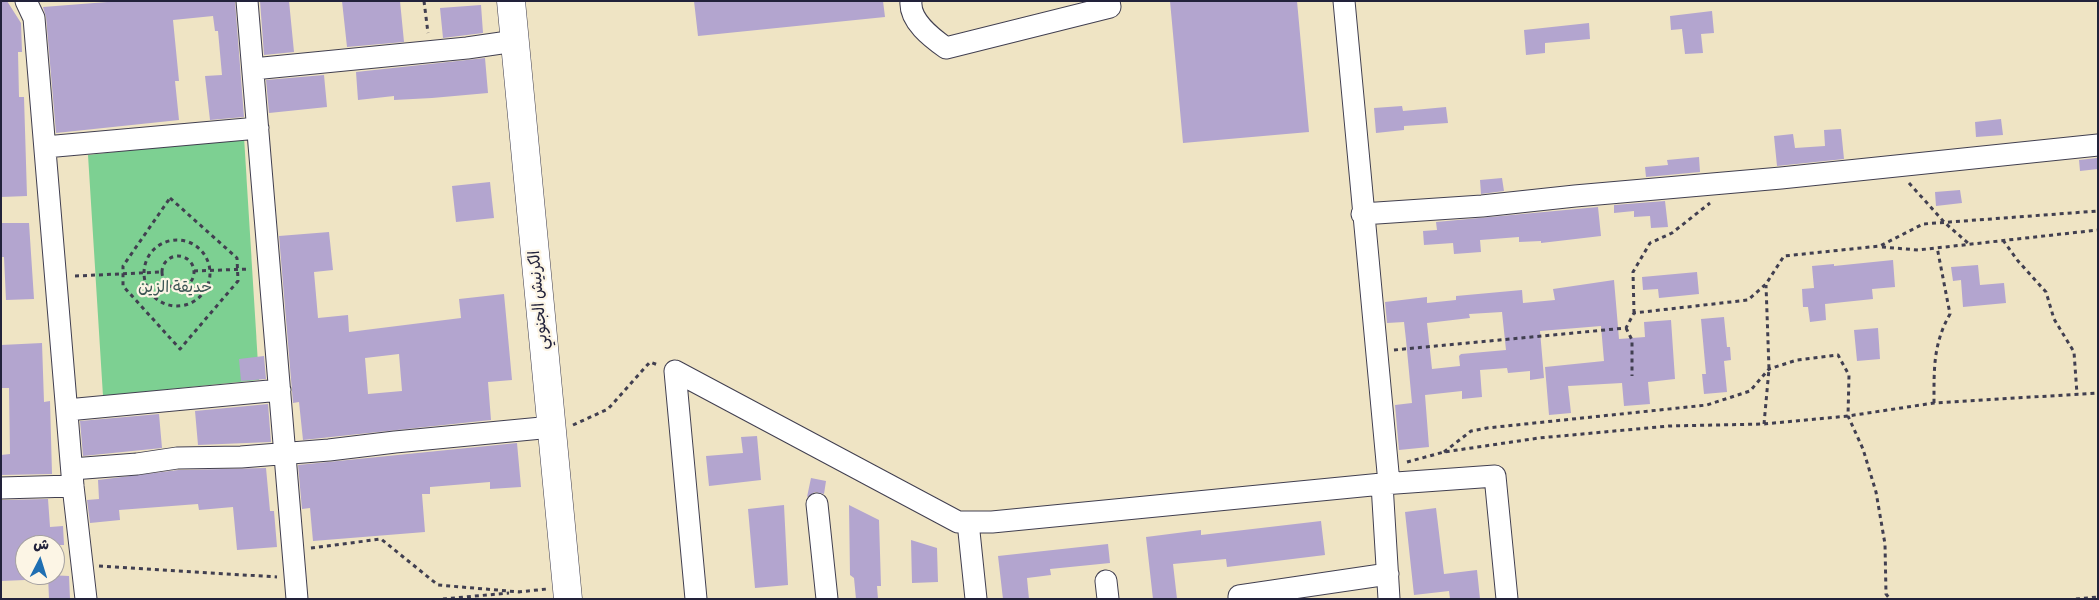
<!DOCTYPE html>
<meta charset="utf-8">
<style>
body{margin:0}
#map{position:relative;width:2099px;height:600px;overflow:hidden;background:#efe4c4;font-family:Dekko,"Playpen Sans Arabic",sans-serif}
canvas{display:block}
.frame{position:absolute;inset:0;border:2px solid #22223b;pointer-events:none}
.north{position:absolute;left:15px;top:535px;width:50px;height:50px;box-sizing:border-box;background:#fcf5e5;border:1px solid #a5a1a1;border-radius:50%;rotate:5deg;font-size:14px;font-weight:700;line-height:20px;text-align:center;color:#22223b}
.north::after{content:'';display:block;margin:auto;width:18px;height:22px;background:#1f6fb2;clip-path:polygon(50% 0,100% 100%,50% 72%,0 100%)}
</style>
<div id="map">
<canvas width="2099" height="600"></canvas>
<div class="frame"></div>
<div class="north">ش</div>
</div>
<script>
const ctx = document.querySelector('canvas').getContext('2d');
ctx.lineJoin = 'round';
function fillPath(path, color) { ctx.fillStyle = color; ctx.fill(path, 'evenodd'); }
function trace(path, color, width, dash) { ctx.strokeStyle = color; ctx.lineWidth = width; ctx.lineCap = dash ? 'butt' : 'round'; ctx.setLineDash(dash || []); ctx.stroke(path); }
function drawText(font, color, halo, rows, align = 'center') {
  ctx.font = font + ' Dekko,"Playpen Sans Arabic",sans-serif'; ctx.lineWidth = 4.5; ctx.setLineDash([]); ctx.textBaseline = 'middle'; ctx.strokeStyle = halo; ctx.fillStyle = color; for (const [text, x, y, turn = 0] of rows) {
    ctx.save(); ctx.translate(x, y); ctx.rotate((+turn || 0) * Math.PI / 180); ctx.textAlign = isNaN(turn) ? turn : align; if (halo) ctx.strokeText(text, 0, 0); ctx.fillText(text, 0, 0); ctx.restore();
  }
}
fillPath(new Path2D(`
 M244,137L259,380L103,396L88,155Z`), '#7dd092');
fillPath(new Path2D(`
 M1,1H7L21,23L22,52H18L19,97H24L27,196L1,197Z
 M120,1H235L244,117L210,120L205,76L222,75L218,31H215L213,16L173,20L179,81H175L179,120L56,133L46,17L43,7Z
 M260,1H289L294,52L264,55Z
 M342,1H400L404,42L347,47Z
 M694,1H883L885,17L698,36Z
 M1170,1H1297L1309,132L1183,143Z
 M481,5L483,33L443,38L440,8Z
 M1712,11L1714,33L1701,34L1703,53L1685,54L1682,29L1671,30L1670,16Z
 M1589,23L1590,39L1545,43V53L1526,55L1524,30Z
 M485,58L488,93L432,98L394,100V96L358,100L356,72Z
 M324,75L327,107L269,113L266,80Z
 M1402,106L1403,111L1446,107L1448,123L1404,126V130L1376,133L1374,108Z
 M2001,119L2003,135L1976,137L1975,122Z
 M1841,129L1844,159L1777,166L1774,136L1793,134L1795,148L1825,146L1824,130Z
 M1699,157L1700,172L1646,177L1645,167L1668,165L1667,160Z
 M2097,158L2098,169L2080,171L2079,160Z
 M1502,178L1504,191L1481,194L1480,180Z
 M490,182L494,218L456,222L452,186Z
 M1960,190L1962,203L1936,206L1935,192Z
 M1665,201L1668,227L1651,228L1650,216L1634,217V211L1614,213V205Z
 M1598,207L1601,236L1541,243V241L1519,242V237L1480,240L1481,252L1454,254L1453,243L1424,245L1423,231L1437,230L1436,222Z
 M1,223H29L34,299L6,300L4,257H1Z
 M329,232L333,270L314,272L318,318L348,315L349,332L461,318L459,299L504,294L512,380L488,382L491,420L303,440L299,402L293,403L279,236ZM399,354L402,391L368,394L365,358Z
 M1893,260L1895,287L1872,289L1873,299L1825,304L1826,320L1810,322L1808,307H1803L1802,289L1814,288L1812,266L1834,264V266Z
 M1978,265L1980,285L2004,283L2006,303L1963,307L1961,280L1953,281L1951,267Z
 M1697,272L1699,294L1659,298L1658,289L1643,290L1642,277Z
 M1614,280L1619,339L1645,337L1644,322L1671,320L1675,379L1648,382L1650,404L1624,406L1622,383L1568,386L1571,413L1549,415L1545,367L1604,361L1601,326L1540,331L1544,378L1530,380V371L1508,373L1507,368L1480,370L1482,397L1462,399V391L1425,395L1429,447L1399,450L1395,405L1412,403L1406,340L1404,322L1387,323L1385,302L1427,297V303L1456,300V296L1522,290L1523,303L1555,300L1553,289ZM1502,312L1506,350L1461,354L1459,356L1460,366L1432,369L1427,323L1470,318L1469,314Z
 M1724,317L1727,347H1730L1731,360L1724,361L1727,392L1704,394L1702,374H1706L1701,319Z
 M1878,328L1880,359L1857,361L1854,330Z
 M42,343L44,402L50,401L52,474L1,475V455L10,454L9,388H1V345Z
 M264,356L266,379L241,381L239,359Z
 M268,404L271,442L198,445L195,411Z
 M159,414L162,448L83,456L80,421Z
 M757,436L761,480L709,486L706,456L743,453L741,437Z
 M517,443L521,487L490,489V482L430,487V494H422L425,532L313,541L310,508L302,509L298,465Z
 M266,468L270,511H274L277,547L237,550L233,507L199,510L198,504L119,510L120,520L90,523L87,500L99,499L98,480L178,470Z
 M811,478L826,481L824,494L815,492L807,497Z
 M48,499L50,527L63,526L64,545H25V580L1,581V500Z
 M784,505L788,585L755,588L748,509Z
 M849,505L879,520L881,586H877L878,599H856L854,578L850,575Z
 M1436,508L1444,574L1477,570L1480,599H1450L1449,591L1414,595L1405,512Z
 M1321,521L1325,555L1227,567L1226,559L1173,564L1177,599H1153L1146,537L1201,530V535Z
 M911,540L937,548L938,582L912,583Z
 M1108,544L1110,563L1050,569L1051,575L1027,578L1029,599H1003L998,556Z
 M48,575L69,576L70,599H49Z`), '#b3a5cf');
const minor = new Path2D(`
 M26,1L34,18L73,486L86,599
 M247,1L297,599
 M911,1C909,21 932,38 946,48L1110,7L1109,1
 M1344,1L1389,483
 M253,69L467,48L515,41
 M45,147L258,128
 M1362,214L1482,206L1575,196L1781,178L2098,145
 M675,371L958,522H992L1382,484L1495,476L1507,599
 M675,371L696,599
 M67,410L280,390
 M72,469L137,464L177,458L241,457L329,450L395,442L552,427
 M1382,484L1389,599
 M1,488L73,486
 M817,504L827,599
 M968,522L976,599
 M1106,581L1108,599
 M1239,599V596L1388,574`);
const major = new Path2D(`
 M511,1L568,599`);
trace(minor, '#413f50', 23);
trace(major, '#413f50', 29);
trace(new Path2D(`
 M424,1L428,33
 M1909,183L1945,223L1968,243
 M170,198L237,258L238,281L180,349L123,286V266Z
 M144 273a33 33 0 1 1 66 0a33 33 0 1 1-66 0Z
 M2003,240L2018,261L2046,292L2054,319L2074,352L2077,394
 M1882,247L1918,250L2098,230
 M162 272a16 16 0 1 1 32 0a16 16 0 1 1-32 0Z
 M194,271L250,269
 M75,276L161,272
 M1634,313L1633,272L1650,243L1672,233L1710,203
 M1626,328L1632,340V376
 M1394,350L1626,328L1634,313L1748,300L1766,284L1784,256L1880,246L1923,224L2098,211
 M1934,403C1934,369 1933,344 1950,314L1937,247
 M1764,424L1769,369L1766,285
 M573,425L608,409L650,362L658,365
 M1444,452L1471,431L1487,428L1707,405L1750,391L1769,369L1797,360L1838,355L1849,375L1848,416L1863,449L1876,492L1885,544L1886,594L1890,599
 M1407,462L1444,452L1539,438L1669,426L1764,424L1848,416L1934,403L2098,393
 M311,548L381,539L438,585L520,592
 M99,566L277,577
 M518,592L547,589
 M443,599L509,593
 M2076,599L2098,597`), '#413f50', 3, [4, 4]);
trace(minor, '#fff', 21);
trace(major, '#fff', 28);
drawText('16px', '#3d5655', '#fcf5e5', [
 ["حديقة الزين",175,290]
]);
drawText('16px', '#22223b', '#fcf5e5', [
 ["الكرنيش الجنوبي",541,300,-95]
]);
</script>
